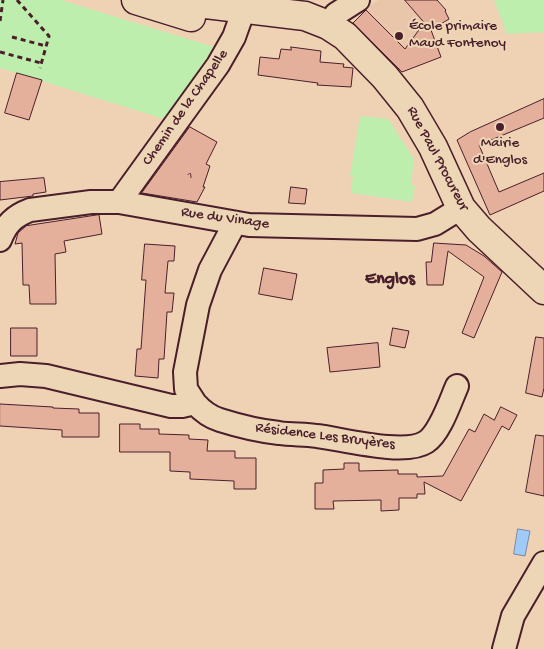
<!DOCTYPE html>
<meta charset="utf-8">
<style>
body{margin:0}
canvas{display:block;background:#efd2b4}
</style>
<canvas width="544" height="649"></canvas>
<script>
const ctx = document.querySelector('canvas').getContext('2d');
ctx.lineJoin = 'round';
function fillPath(path, color) { ctx.fillStyle = color; ctx.fill(path, 'evenodd'); }
function trace(path, color, width, dash) { ctx.strokeStyle = color; ctx.lineWidth = width; ctx.lineCap = dash ? 'butt' : 'round'; ctx.setLineDash(dash || []); ctx.stroke(path); }
function drawText(font, color, halo, rows, align = 'center') {
  ctx.font = font + ' "Gochi Hand",sans-serif'; ctx.lineWidth = 4; ctx.setLineDash([]); ctx.textBaseline = 'middle'; ctx.strokeStyle = halo; ctx.fillStyle = color; for (const [text, x, y, turn = 0] of rows) {
    ctx.save(); ctx.translate(x, y); ctx.rotate((+turn || 0) * Math.PI / 180); ctx.textAlign = isNaN(turn) ? turn : align; if (halo) ctx.strokeText(text, 0, 0); ctx.fillText(text, 0, 0); ctx.restore();
  }
}
fillPath(new Path2D(`
 M379,0H405L424,23L439,49L441,57L402,72L353,23L366,9Z`), '#e9c5aa');
fillPath(new Path2D(`
 M0,0H61L214,47L167,120L0,68Z
 M494,0H544V32L507,34Z
 M360,116L388,119L414,159L411,185L415,186L412,202L351,193L353,177L350,176Z`), '#bdeeae');
const water = new Path2D(`
 M518,529L530,531L525,556L514,554Z`);
fillPath(water, '#9ecbf8');
trace(water, '#7c86a6', 1);
const building = new Path2D(`
 M405,0H437L446,10L445,11L449,19L431,30L441,57L402,72L353,23L366,10L405,49L424,23Z
 M291,47L321,51L320,62L344,64L343,67L353,68L351,87L317,85L318,83L258,75L260,57L279,59L281,49L291,50Z
 M17,73L42,80L29,120L5,113Z
 M544,99V118L479,145L499,192L544,173V191L490,215L457,140L470,132Z
 M190,127L217,142L206,164L210,166L203,187H205L197,202L142,193Z
 M44,178L46,192L33,194V196L0,200V182Z
 M291,187L307,189L305,204L289,203Z
 M99,215L102,234L64,241L66,252L55,254L56,304H30L29,285H23L22,243L15,244L18,233L26,226Z
 M434,243L466,245L484,256L502,272L474,338L462,333L484,277L448,251L443,285H427L426,262H431Z
 M145,244L175,246L174,261H168L165,293H174L172,312H167L164,359H159L158,378L135,376L137,349H141L146,280H142Z
 M264,268L297,274L292,300L259,294Z
 M11,328H37V356H11Z
 M393,328L409,331L405,348L390,345Z
 M536,337L544,338V388L542,397L526,393Z
 M378,343L380,367L330,372L327,348Z
 M0,404L53,407V408L79,409V413H99V437H62V430L0,426Z
 M501,407L517,415L509,430L502,426L461,501L424,482L425,494H417V498H399V510L381,511V500L333,501L334,509H315V483H323V470L344,469V463H359V471L398,470V474H417V477L443,476L469,429L475,432L484,414L494,420Z
 M120,424H140V429H159V434L189,435V439L208,440L207,451H235V458H256V489H234V481L190,479V472L170,471V452H120Z
 M536,435L544,436V496L526,492Z`);
fillPath(building, '#e4b09c');
trace(building, '#4a1f2b', 1);
const street = new Path2D(`
 M328,25L336,14L358,0
 M119,202L218,65L234,37L244,9
 M0,240C6,224 14,216 30,210L91,202H119L249,225L417,229L435,224L461,208
 M0,376L20,374L46,376L171,406H182L195,403C202,411 210,417 220,420C239,426 260,431 279,433C292,435 305,434 317,436C342,439 405,456 426,442C440,433 450,402 457,386
 M195,403L186,389L185,372L198,305L210,270L235,223
 M504,649L513,616L544,563`);
const secondary = new Path2D(`
 M136,0L191,17
 M173,0L305,16L328,25L345,36L385,77L410,108L433,147L461,208L479,229L544,290`);
trace(street, '#4a1f2b', 26);
trace(secondary, '#4a1f2b', 31);
trace(new Path2D(`
 M17,0L49,36L40,68
 M0,21L3,0
 M12,37L46,46
 M0,52L41,63`), '#4a1f2b', 3, [5, 4]);
trace(street, '#edd6b6', 22);
trace(secondary, '#edd6b6', 28);
for (const [x, y, r, color] of [
 [399,36,5,"#4a1f2b"],
 [500,127,5,"#4a1f2b"]
]) { const dot = new Path2D(); dot.arc(x, y, r, 0, 2 * Math.PI); ctx.fillStyle = color; ctx.fill(dot); trace(dot, '#edd6b6', 2); }
drawText('12px', '#704347', null, [
 ["1",190,176]
]);
drawText('15px', '#4a1f2b', '#edd6b6', [
 ["École primaire",409,27],
 ["Maud Fontenoy",409,44],
 ["Mairie",500,144,"center"],
 ["d'Englos",500,161,"center"]
], 'left');
drawText('15px', '#4a1f2b', '#edd6b6', [
 ["Chemin de la Chapelle",186,108,-55],
 ["Rue Paul Procureur",437,159,62],
 ["Rue du Vinage",225,219,8],
 ["Résidence Les Bruyères",325,437,7]
]);
drawText('bold 18px', '#4a1f2b', '#edd6b6', [
 ["Englos",390,280]
]);
</script>
